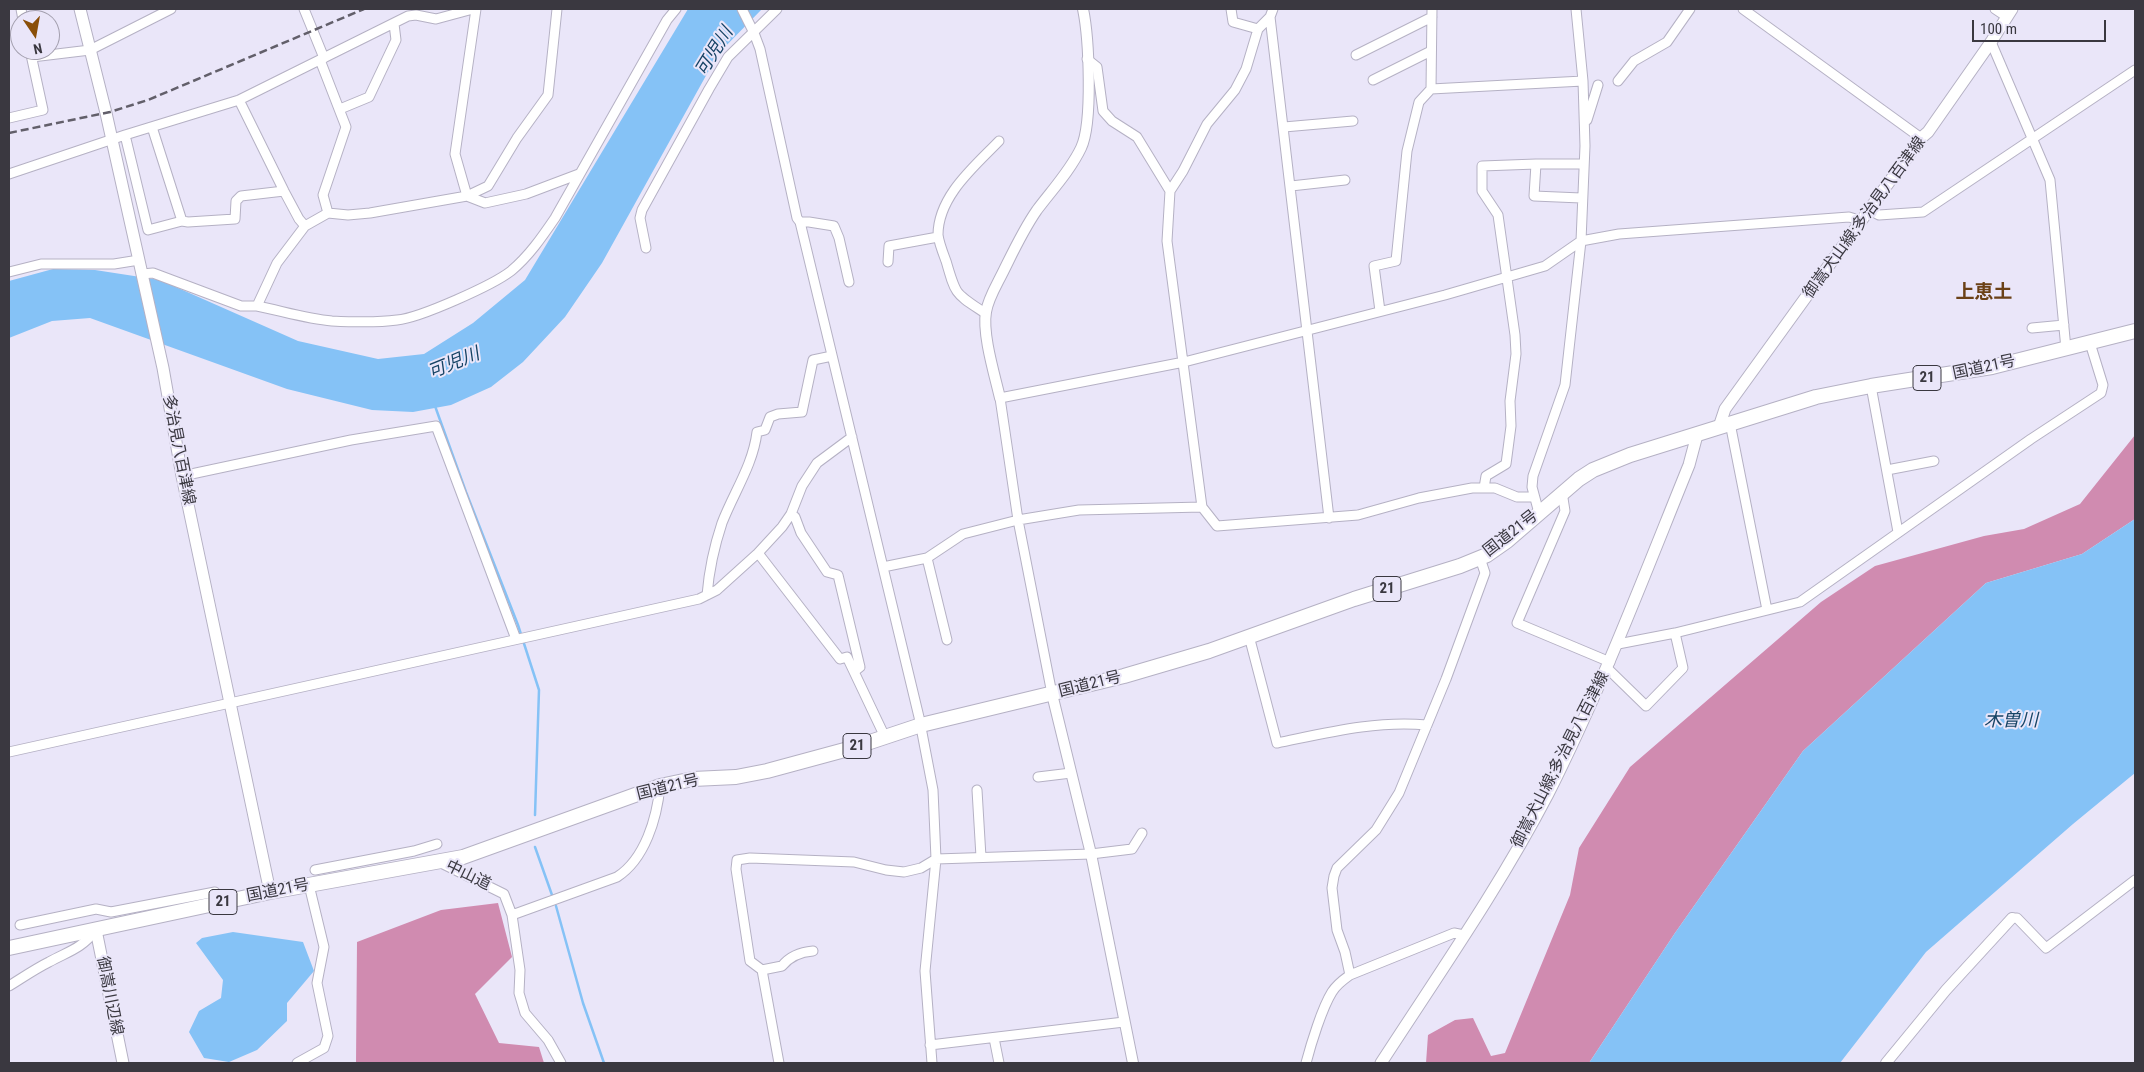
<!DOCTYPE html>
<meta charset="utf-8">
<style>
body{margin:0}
#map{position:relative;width:2144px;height:1072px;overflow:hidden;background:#eae6f9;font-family:"Roboto Condensed",sans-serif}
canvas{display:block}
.frame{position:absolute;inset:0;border:10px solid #3a3840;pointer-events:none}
.north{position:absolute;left:10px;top:10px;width:50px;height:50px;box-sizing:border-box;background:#eae6f9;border:1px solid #a4a0af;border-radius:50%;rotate:168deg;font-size:14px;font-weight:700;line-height:20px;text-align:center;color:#3a3840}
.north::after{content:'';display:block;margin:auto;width:18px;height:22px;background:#8a4f09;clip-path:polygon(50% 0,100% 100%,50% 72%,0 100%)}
.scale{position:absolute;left:1972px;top:20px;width:134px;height:22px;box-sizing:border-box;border:2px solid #3a3840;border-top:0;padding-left:6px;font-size:15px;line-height:18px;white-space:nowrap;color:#3a3840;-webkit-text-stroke:4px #eae6f9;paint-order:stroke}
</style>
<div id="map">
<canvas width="2144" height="1072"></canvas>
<div class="frame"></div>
<div class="north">N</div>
<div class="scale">100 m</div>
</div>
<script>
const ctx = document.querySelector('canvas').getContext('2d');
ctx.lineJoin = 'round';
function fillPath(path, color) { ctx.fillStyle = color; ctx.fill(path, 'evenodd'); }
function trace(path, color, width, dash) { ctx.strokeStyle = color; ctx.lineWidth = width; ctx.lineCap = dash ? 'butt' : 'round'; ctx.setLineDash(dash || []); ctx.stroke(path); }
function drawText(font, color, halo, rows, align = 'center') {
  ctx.font = font + ' "Roboto Condensed","Noto Sans JP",sans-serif'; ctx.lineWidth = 4; ctx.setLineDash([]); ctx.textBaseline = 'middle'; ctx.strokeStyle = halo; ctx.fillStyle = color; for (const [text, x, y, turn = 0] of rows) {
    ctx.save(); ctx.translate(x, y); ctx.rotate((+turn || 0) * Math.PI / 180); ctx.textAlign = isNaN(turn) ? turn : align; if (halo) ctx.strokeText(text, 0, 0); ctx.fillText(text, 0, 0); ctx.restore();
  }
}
fillPath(new Path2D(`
 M2135,435V519L2082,554L1986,583L1803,751L1675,933L1589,1063H1426L1428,1035L1455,1020L1473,1018L1491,1056L1505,1053L1570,895L1579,848L1630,767L1821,602L1875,566L1984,536L2024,529L2080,504Z
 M498,903L512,957L475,994L499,1043L539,1047L544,1063H356L357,942L441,910Z`), '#d08bb0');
fillPath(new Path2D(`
 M688,9H762L718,54L602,263L565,317L523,362L491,387L451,405L413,412L372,410L287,389L90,318L52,321L9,338V281L53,269L95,270L160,280L298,341L378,359L424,354L473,323L525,280Z
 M2135,519V773L2073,824L1926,952L1840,1063H1589L1675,933L1803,751L1986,583L2082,554Z
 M233,932L303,942L314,971L287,1003V1021L257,1050L229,1062L204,1058L189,1032L199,1011L221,998L223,980L196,943L202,938Z`), '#85c2f6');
trace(new Path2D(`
 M435,406L466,492L518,625L539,690L535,815
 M535,847L552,895
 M556,906L583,1003L604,1063`), '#85c2f6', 2.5);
const minor = new Path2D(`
 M21,9L23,20
 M304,9L324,58
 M476,9L455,154L467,196L485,203L526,194L579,174
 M742,9L754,33L760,49L797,218L800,222L919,717L933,790L936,859L925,971L932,1063
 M1231,9L1233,22L1258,29
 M1273,9L1270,17L1329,518
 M1743,9L1921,138
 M1995,9L2007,17
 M1270,17L1258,29L1246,69L1235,90L1207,124L1183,171L1170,191L1167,241L1202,507L1217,526L1358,515L1419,498L1472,488H1495L1517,497H1534
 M1991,42L2050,180L2066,349
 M1356,55L1432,17
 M32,57L90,50L171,9
 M1087,59L1097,67L1103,111L1112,121L1137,137L1170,191
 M320,60L346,127L323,195L328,213
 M1373,80L1431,51
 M1618,81L1634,61L1667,42L1690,9
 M1431,89L1583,81
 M239,100L284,191L299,219L305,226L328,213L348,215L370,213L467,196L488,186L517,138L548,95L557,9
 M340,109L369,97L396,40L394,24
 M9,118L43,110L30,50
 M1587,120L1598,85
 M152,127L182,221
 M1284,127L1353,121
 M125,135L148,230L182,221L188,222L235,219L236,201L241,196L284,191
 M9,174L125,135L239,100L408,16L416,15L436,19L473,9
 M1291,186L1345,180
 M1581,198L1534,196L1536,164H1584
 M1869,210L1879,215L1923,212L2135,70
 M800,222H809L834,226L839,238L849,282
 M646,248L640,218L642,210L709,89L728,57L777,9
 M888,262L889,246L938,237
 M9,272L41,264H114L139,260
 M142,274L153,273L241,306H257L277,263L305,226
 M257,306C282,311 307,319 332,321C352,322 376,323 397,320C420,318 493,285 511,271C529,256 542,237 555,218L667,20L676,9
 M1380,311L1374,266L1396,261L1407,151L1419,102L1431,89L1432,9
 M985,313C955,293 956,296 946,261C943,253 939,243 938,235C938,196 975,166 999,141
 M2032,328L2064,325
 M1871,386L1898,532
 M1730,423L1767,610
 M1887,470L1934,461
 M182,476L351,440L436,426L516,639
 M1484,488L1486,476L1506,464L1511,426L1510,401L1516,354L1515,335L1498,215L1482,191V166L1536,164
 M1562,492L1565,511L1517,623L1610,662
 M1539,513L1532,487L1533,476L1565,385L1581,241L1585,146L1583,81L1576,9
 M791,514L795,517L801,533L827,572L838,575L860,667L855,671
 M758,553L840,659L847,657L885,737
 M927,558L947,640
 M883,567L927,558L963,534L1018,520L1079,510L1202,507
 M707,595C709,571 714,547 722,523C734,492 753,465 757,432L765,430L770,417L778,414L802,412L813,360L832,356
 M1249,636L1277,743C1326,733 1376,720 1427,725
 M1618,644L1675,633L1800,602L2031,439L2101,393L2103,385L2090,343
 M1607,668L1646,706L1683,668L1675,633
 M1052,694L1018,520L1000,398L1184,362L1445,295L1545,266L1581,241L1619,234L1849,217L1862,221
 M9,752L699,599L717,590L758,553L782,527L791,514L802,486L817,463L852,437
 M1038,777L1071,773
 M977,790L981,857
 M439,862L504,894L512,915L520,970L519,993L525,1013L548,1040L561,1063
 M315,870L414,851L437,844
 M512,915L617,877C645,859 657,818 660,786
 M2012,918H2017L2046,948L2135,880
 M20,925L96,909L111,912L215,892
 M762,970L782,966C790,956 800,952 813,951
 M1350,975L1454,933L1464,935
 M9,986C22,978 35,969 49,962C69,951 81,949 96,930
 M994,1038L999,1063
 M930,1045L1124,1022
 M297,1063L324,1048L328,1036L317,983L324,947L309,885
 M779,1063L762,970L750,961L736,869L737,860L750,858L854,862L886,870L904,872L921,868L936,859L1091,854L1132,849L1142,833
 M1306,1063C1311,1044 1322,1008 1332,992C1337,984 1343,980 1350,975L1345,952L1337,930L1332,888L1334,876L1337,868L1376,830L1399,793L1446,679L1485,573L1480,558`);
const tertiary = new Path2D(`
 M1000,398C995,376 982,334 986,312C988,299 996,286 1002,274C1013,252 1023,230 1037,210C1052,190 1070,171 1081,148C1093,123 1089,38 1083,9
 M1052,694L1091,854L1133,1063
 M1886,1063L1946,990L2012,918`);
const secondary = new Path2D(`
 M80,9L106,113L163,368L182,476L270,892
 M1719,427L1725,409L1921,138L1928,132L1991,42L2012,9
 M96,930L123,1063
 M1381,1063C1438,975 1499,888 1548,794C1602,687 1644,576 1689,465L1697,435`);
const trunk = new Path2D(`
 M9,948L270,892L463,857L660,786L693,779L736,777L767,771L852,748L921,725L1124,676L1209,651L1354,599L1460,566L1487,555L1507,541L1579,479L1593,470L1630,455L1816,397L1871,386L1992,367L2135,331`);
trace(minor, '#b5b1c4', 11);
trace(tertiary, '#b5b1c4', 12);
trace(secondary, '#b5b1c4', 13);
trace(trunk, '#b5b1c4', 16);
trace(minor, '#fff', 9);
trace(tertiary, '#fff', 10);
trace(secondary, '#fff', 11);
trace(trunk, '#fff', 14);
trace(new Path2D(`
 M9,133L110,112L148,100L364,9`), '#625f6a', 2.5, [8, 4]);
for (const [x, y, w] of [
 [1927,378,28],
 [1387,589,28],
 [857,746,28],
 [223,902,28]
]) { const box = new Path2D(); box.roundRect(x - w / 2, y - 12.5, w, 25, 4); ctx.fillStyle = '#eae6f9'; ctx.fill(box); trace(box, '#3a3840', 1); }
drawText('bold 15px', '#3a3840', null, [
 ["21",1927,378],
 ["21",1387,589],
 ["21",857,746],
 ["21",223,902]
]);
drawText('16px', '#3a3840', '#eae6f9', [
 ["御嵩犬山線;多治見八百津線",1865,218,-54],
 ["国道21号",1984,368,-12],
 ["多治見八百津線",178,450,79],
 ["国道21号",1511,534,-38],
 ["国道21号",1090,685,-14],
 ["御嵩犬山線;多治見八百津線",1561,760,-63],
 ["国道21号",668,788,-14],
 ["中山道",468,876,26],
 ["国道21号",278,891,-11],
 ["御嵩川辺線",109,996,79]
]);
drawText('italic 18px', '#164365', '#eae6f9', [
 ["可児川",715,52,-58],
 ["可児川",454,364,-22],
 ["木曽川",2011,721]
]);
drawText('bold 19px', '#6b4117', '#eae6f9', [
 ["上恵土",1984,293]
]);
</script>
